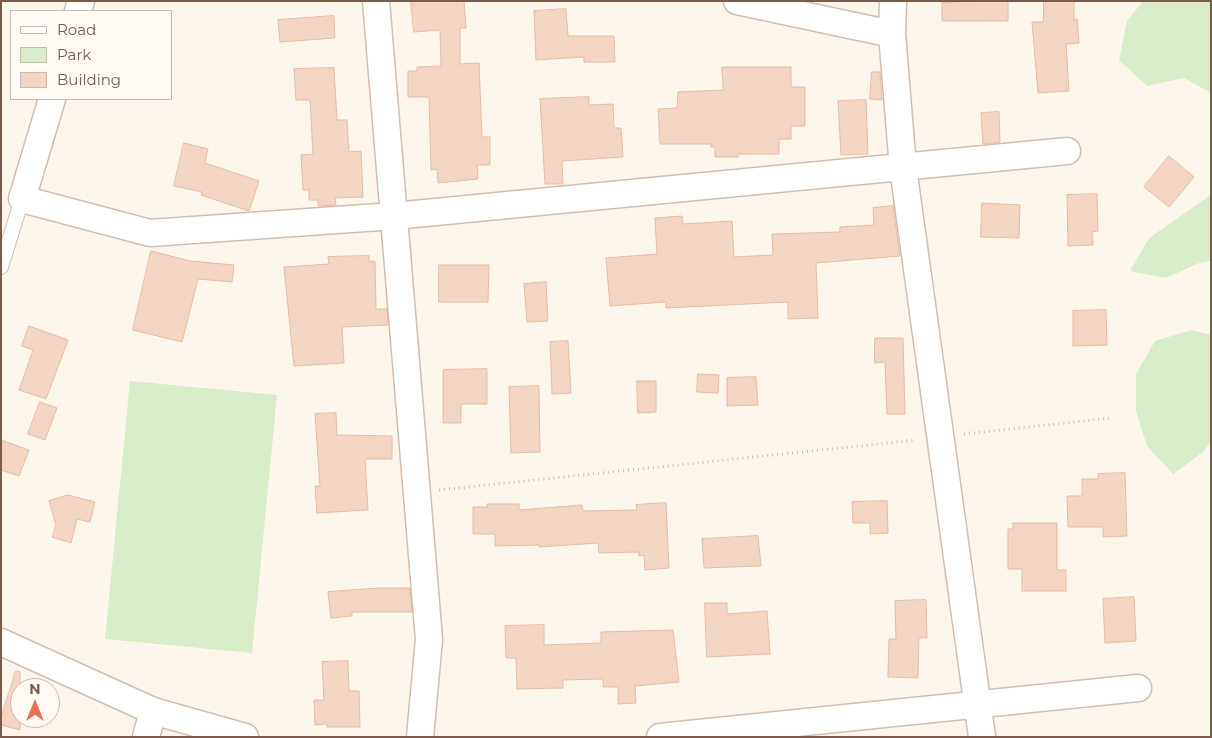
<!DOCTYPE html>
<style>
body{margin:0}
#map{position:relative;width:1212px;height:738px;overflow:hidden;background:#fdf6ec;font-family:Montserrat,sans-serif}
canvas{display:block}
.frame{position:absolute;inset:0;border:2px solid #7a5c4d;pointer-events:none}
.legend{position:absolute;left:10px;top:10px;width:162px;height:90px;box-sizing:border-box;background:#fffaf3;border:1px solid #cabbb1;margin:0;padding:6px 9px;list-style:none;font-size:15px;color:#7a5c4d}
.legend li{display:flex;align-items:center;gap:10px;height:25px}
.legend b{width:25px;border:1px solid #cabbb1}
.north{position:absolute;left:10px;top:678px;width:50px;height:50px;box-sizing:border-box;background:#fffaf3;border:1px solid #cabbb1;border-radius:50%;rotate:0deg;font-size:14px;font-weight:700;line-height:20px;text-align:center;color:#7a5c4d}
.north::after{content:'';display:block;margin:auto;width:18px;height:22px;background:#e76f51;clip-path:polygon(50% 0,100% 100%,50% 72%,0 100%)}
</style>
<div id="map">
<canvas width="1212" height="738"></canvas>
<div class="frame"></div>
<ul class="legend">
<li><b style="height:6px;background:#fff"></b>Road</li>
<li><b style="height:14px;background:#d8ecc9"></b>Park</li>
<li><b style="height:14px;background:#f3d5c3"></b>Building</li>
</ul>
<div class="north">N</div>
</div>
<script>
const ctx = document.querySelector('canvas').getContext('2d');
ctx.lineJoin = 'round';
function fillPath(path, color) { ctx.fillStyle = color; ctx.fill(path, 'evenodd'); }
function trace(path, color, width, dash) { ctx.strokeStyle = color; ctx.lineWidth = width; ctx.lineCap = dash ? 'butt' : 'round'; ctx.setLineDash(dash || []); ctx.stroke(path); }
fillPath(new Path2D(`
 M1143,1H1211V93L1184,78L1147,86L1119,60L1127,21Z
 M1211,195V261L1199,263L1166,278L1130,271L1149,238Z
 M1192,330L1211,335V441L1203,452L1173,474L1147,446L1136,411V374L1155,341Z
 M130,381L277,395L252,653L105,639Z`), '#d8ecc9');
const building = new Path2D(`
 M411,1H464L466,28H460V64L479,63L482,137H490V165H477L478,179L438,183L437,169L431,170L429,97H408V71H417V67L441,66L440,30L414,32Z
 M1008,1V21H942V3Z
 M1044,1H1074V20L1077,19L1079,43L1066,44L1069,91L1038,93L1032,22H1043Z
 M566,9L568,36H614L615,62H584V57L536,60L534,11Z
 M334,16L335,38L280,42L278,20Z
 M722,67H791V87H805V126H791V139H779V154H738V157H715V147H711V144H660L658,109L677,108L678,92L723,90Z
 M334,68L337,120H347L349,152L361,151L363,197L335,198L336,205L318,206V200H309V190H303L301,155L313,154L310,100H296L294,69Z
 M872,72H880L882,100L870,99Z
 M589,97V105L613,104L614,128H621L623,157L562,161L563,184H545L540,99Z
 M866,100L868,154L841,155L838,101Z
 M999,112L1000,142L983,144L981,113Z
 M184,143L208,149L205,163L259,181L249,211L201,195L202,192L174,186Z
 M1169,156L1194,177L1169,207L1144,187Z
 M1097,194L1098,231L1092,232L1093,245L1068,246L1067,195Z
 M982,203L1020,205L1019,238L981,237Z
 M893,206L900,256L816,263L818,318L788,319V302L666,308V302L610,306L606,258L657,254L655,218L682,216L683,224L732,221L734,257L773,255L772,234L840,232V227L874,225L873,208Z
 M151,251L190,261L234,265L232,282L198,279L182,342L133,330Z
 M369,256V262L375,261L376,309H387L388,325L342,327L344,363L294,366L284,267L329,264L328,257Z
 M439,265H489L488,302H439Z
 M546,282L548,321L527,322L524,284Z
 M1106,310L1107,345L1073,346V311Z
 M29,326L68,340L46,399L19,390L33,350L22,346Z
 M875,338H903L905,414H887L885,362L875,363Z
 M568,341L571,393L552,394L550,342Z
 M487,369V404H461V423H443V370Z
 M698,374L719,375L718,393L697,392Z
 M756,377L758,405L727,406V378Z
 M637,381H656V412L638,413Z
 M539,386L540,452L511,453L509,387Z
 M40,402L57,408L45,440L28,434Z
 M336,413L337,435L392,436V459H365L368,510L317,513L315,486H320L315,414Z
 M1,440L29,450L19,476L1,470Z
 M1125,473L1127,536L1103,537V527H1068L1067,496H1082V479H1098V474Z
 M68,495L95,502L90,522L77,519L71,543L52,537L56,525L49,501Z
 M887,501L888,533L870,534V523H853L852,502Z
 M666,503L669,568L645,570L644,555L639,556V552L599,553L598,543L539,547V545L495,546V534H473V507H487V504H519V510L582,505L583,511L637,510L636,505Z
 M1013,523H1057V570H1066V591H1022V569H1008V529H1013Z
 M758,536L761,566L704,568L702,539Z
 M380,588H410L412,612H352V616L331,618L328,592Z
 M1134,597L1136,641L1105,643L1103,599Z
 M926,600L927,638H919L918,678L888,677L889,639H896L895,601Z
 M705,603H727V614L767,611L770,654L707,657Z
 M544,625V645L601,643V632L673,630L679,682L635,686L636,703L618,704V687H603V679L563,680V688L517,689L516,658H506L505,626Z
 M348,661L349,691H359L360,727H327V724L315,725L314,700H324L322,662Z
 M16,671L20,672V730L1,725V718Z`);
fillPath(building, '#f3d5c3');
trace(building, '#e6bba3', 1);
const service = new Path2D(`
 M1,267L22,199`);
const minor = new Path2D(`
 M376,1L429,639L420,737
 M737,1L892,34
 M893,1L892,34L903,168L982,737
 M78,11L81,1
 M52,99L22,199L150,233L394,216L1067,151
 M1,642L153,711L245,737
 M146,737L153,711
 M660,737L1138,688`);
trace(service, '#d1beb0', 16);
trace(minor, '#d1beb0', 29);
trace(new Path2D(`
 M964,434L1111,418
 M439,490L916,440`), '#d9b8a5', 3, [1, 4]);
trace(service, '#fff', 14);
trace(minor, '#fff', 26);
</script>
